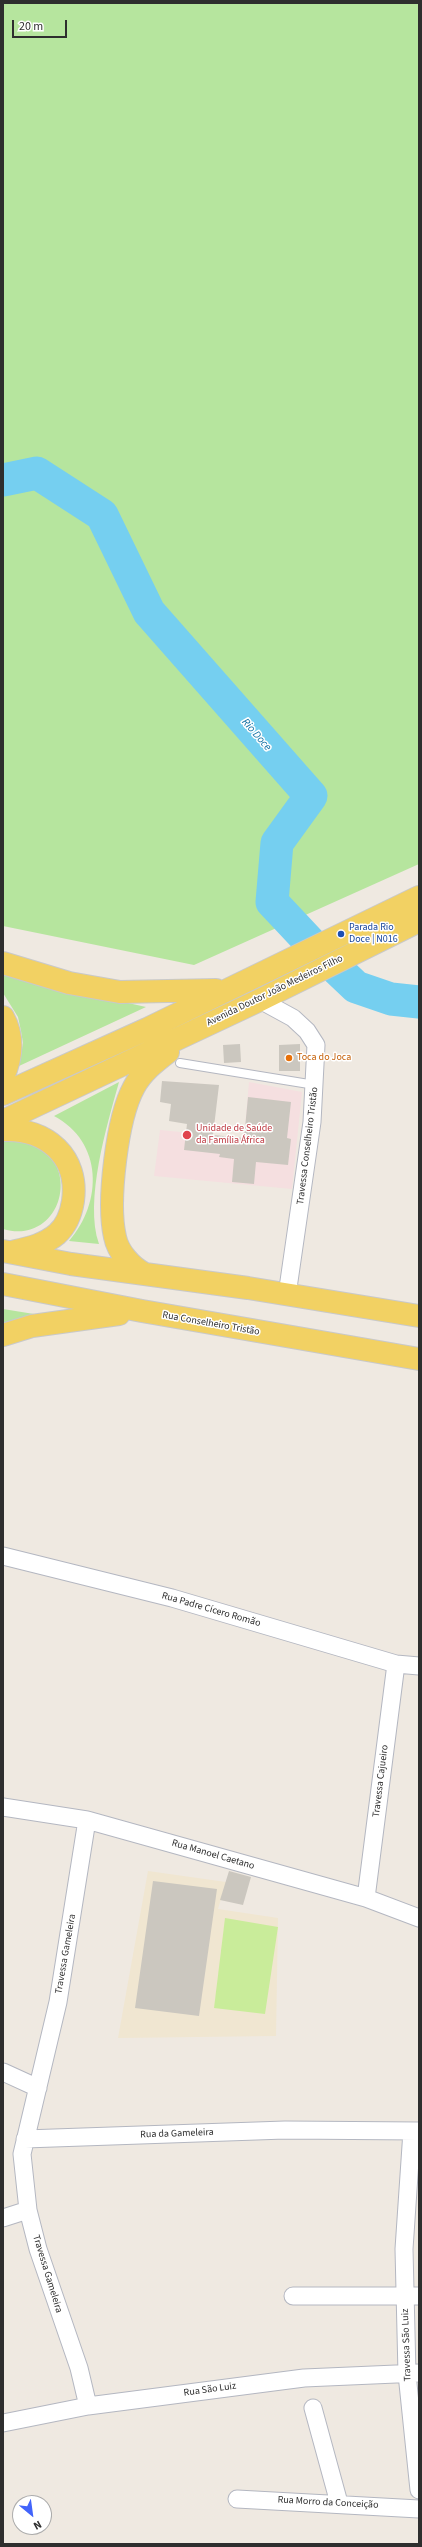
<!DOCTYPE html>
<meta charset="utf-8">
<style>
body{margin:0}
#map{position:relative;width:422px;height:2547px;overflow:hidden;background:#efe9e1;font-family:"Source Sans 3",sans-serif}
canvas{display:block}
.frame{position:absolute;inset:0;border:4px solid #2e2e2e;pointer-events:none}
.north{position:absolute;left:12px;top:2495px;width:40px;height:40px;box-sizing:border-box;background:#fff;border:1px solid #ababab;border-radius:50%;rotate:151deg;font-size:11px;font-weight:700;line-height:16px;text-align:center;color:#2e2e2e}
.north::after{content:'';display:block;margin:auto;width:14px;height:18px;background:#4264fb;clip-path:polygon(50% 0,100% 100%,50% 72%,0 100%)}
.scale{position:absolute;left:12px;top:20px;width:55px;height:18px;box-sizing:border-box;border:2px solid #2e2e2e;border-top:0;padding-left:5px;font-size:12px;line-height:14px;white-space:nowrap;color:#2e2e2e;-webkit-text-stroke:3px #fff;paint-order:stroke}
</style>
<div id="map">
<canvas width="422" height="2547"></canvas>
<div class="frame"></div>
<div class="north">N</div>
<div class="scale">20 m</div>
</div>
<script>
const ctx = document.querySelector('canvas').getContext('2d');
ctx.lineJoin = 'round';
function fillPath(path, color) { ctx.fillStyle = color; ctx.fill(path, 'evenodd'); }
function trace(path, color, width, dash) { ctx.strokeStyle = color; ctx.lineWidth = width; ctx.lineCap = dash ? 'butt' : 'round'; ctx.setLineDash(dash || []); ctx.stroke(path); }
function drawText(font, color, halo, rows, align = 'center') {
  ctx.font = font + ' "Source Sans 3",sans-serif'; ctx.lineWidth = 3; ctx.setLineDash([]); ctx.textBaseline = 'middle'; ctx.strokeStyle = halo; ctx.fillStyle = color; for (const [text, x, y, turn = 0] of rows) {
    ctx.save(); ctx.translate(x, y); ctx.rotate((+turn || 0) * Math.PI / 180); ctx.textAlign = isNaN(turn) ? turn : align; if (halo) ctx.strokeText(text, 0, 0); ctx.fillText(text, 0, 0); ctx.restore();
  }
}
fillPath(new Path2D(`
 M148,1871L226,1882L218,1909L278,1918L276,2036L118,2038Z`), '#f0e6d1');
fillPath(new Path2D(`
 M249,1082L302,1092L292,1189L154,1176L160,1130L244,1138Z`), '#f5dfe0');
fillPath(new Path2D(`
 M3,3H419V864L194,965L3,926Z
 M3,975L146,1007L19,1066L23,1043L21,1031L18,1017L3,993Z
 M119,1082C107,1125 84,1201 99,1244L69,1241C103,1202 103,1142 54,1116Z
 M20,1140C28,1143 40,1146 46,1151C79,1183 53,1244 3,1229V1142Z
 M3,1309L34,1314L3,1323Z`), '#b6e59e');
fillPath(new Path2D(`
 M225,1918L278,1927L265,2014L214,2008Z`), '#c9ec9a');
trace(new Path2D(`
 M3,480L37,473L102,515L149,612L311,796L277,843L272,902L318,951L356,987L391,999L419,1002`), '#75cff0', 33);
fillPath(new Path2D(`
 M240,1044L241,1062L224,1063L223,1045Z
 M300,1044V1071H279V1045Z
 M162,1081L219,1085L213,1135L244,1138L248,1097L291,1102L287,1138L291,1139L288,1165L256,1162L254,1184L232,1182L234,1159L219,1157L220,1154L184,1150L187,1124L169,1121L171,1104L160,1102Z
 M229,1871L251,1877L243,1905L220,1900Z
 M153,1881L217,1889L199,2016L135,2008Z`), '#cbc7bf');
const service = new Path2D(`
 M180,1063L315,1085`);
const minor = new Path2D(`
 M260,1000L293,1018L307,1031L316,1045L312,1122L287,1295
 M3,1556L172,1598L396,1664L419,1666
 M3,1807L87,1820L366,1898L419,1918
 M87,1820L58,2002L22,2154L28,2210L38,2249L79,2368L88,2406
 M366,1898L396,1664
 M3,2072L38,2088
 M412,2131L404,2249L407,2374L419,2490
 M25,2139L285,2130L419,2131
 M3,2218L28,2210
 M293,2296H419
 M313,2408L339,2503
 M3,2423L88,2406L304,2378L419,2373
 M237,2499L419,2509`);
const primary = new Path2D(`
 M3,963L69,983L120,992L216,990
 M3,1017C14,1037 12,1057 3,1077
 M3,1094L147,1029L419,897
 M3,1121L260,1000L419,921
 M3,1130C47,1128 79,1157 73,1201C71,1214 67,1225 57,1234C44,1245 29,1248 12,1252
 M3,1251L71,1264L248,1288L419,1316
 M145,1274C131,1267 118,1252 115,1237C107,1202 117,1118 134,1087C142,1072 155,1062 168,1052
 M3,1284L142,1311L419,1359
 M3,1335L32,1326L119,1314`);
trace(service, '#b4b7c1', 10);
trace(minor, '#b4b7c1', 19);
trace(primary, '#c9c9c9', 24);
trace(service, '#fff', 8);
trace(minor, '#fff', 17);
trace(primary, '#f2d163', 22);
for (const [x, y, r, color] of [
 [341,934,4,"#1a4fb4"],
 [289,1058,4,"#e8710a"],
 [187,1135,5,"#e0444e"]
]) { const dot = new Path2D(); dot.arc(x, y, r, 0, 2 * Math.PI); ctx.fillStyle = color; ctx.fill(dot); trace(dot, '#fff', 1.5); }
drawText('10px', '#164399', '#fff', [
 ["Parada Rio",349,928],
 ["Doce | N016",349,940]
], 'left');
drawText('10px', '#2e2e2e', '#fff', [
 ["Avenida Doutor João Medeiros Filho",275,991,-26],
 ["Travessa Conselheiro Tristão",308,1146,-83],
 ["Rua Conselheiro Tristão",211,1324,10],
 ["Rua Padre Cícero Romão",211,1610,16],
 ["Travessa Cajueiro",381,1781,-83],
 ["Rua Manoel Caetano",213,1855,16],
 ["Travessa Gameleira",66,1954,-80],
 ["Rua da Gameleira",177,2134,-2],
 ["Travessa Gameleira",47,2274,73],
 ["Travessa São Luiz",407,2345,-92],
 ["Rua São Luiz",210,2390,-8],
 ["Rua Morro da Conceição",328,2503,3]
]);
drawText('10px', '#c56008', '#fff', [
 ["Toca do Joca",297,1058]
], 'left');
drawText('10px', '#be3a42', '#fff', [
 ["Unidade de Saúde",196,1129],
 ["da Família África",196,1141]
], 'left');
drawText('italic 11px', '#0d6fa3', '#fff', [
 ["Rio Doce",256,735,49]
]);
</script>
